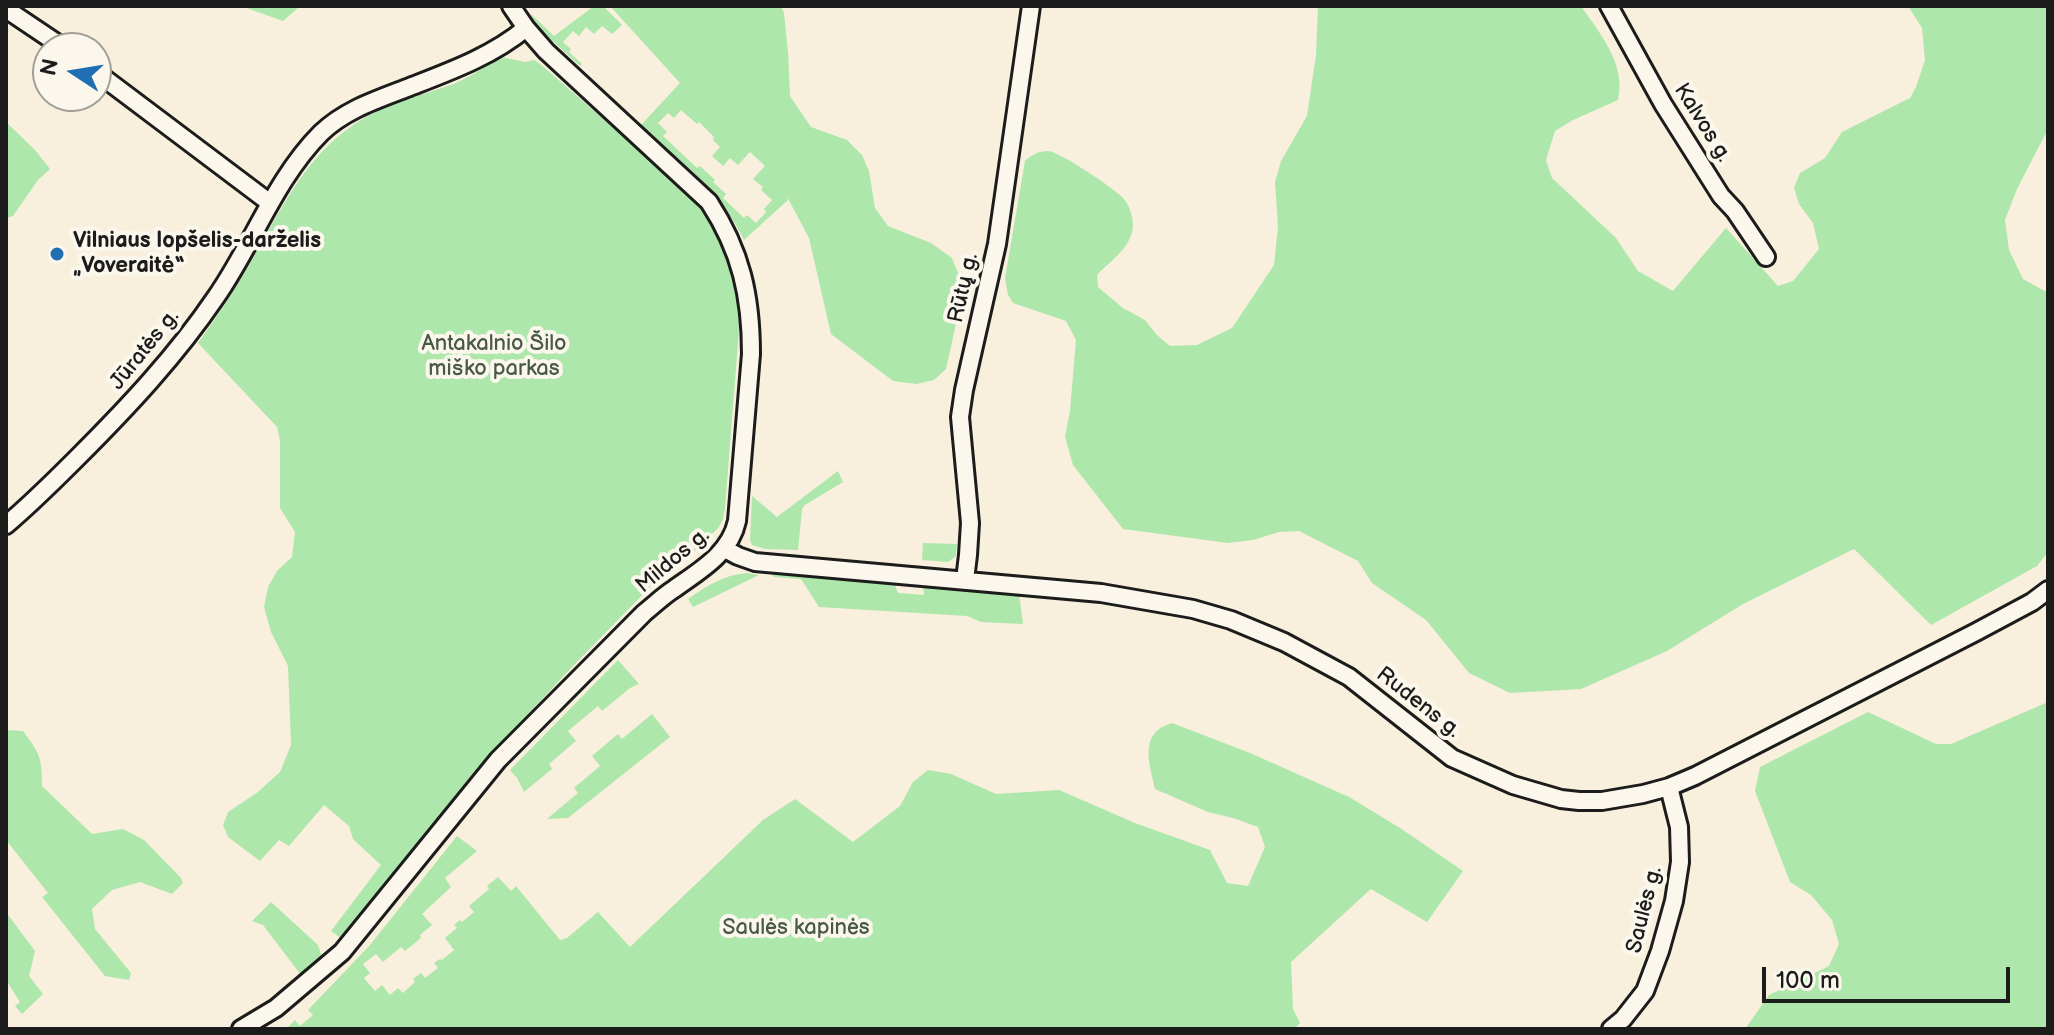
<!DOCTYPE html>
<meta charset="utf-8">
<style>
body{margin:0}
#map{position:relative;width:2054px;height:1035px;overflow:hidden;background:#f8efdd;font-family:"Balsamiq Sans",sans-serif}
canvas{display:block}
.frame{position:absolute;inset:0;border:8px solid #1c1c1c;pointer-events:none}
.north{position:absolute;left:32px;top:32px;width:80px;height:80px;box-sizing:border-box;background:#fbf7ec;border:2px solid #a29f99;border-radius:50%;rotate:282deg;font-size:22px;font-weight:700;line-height:32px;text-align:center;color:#1c1c1c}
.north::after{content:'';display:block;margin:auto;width:28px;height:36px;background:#1f6fb2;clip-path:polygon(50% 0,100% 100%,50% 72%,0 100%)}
.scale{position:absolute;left:1762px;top:967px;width:248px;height:36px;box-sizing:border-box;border:4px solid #1c1c1c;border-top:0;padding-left:10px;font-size:24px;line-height:28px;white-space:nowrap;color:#1c1c1c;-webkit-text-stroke:6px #fbf7ec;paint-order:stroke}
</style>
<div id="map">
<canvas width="2054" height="1035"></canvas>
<div class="frame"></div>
<div class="north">N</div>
<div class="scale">100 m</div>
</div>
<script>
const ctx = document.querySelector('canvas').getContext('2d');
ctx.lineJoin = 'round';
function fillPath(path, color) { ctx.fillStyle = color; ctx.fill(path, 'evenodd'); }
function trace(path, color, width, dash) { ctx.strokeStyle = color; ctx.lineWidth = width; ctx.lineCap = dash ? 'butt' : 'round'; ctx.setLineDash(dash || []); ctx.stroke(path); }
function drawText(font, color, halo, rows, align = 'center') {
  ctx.font = font + ' "Balsamiq Sans",sans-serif'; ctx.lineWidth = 8; ctx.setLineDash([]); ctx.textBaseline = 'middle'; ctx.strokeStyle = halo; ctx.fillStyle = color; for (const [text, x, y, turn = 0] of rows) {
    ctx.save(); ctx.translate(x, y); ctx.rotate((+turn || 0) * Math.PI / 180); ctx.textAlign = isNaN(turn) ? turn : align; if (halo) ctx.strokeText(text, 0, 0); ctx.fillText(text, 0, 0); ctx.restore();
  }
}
fillPath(new Path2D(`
 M241,6H300L283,21Z
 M594,6H603L622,25L612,34L602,26L594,34L586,27L579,36L573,31L563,42L571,49L569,52L582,64L580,66L535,25L531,14L554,36Z
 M610,6H781L784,13L788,52L790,96L811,127L847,140L862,155L869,171L875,208L888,226L931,243L952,258L964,288L946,369L934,380L916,384L893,381L831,334L809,238L785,193L788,200L744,240C719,189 684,164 642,128V124L680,83ZM681,110L697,124L699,122L714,137L713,140L720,147L712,156L723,166L730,158L738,165L750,152L765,166L753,179L763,187L761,190L772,200L764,209L766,212L756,223L747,215L744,218L723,198L726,194L713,182L715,180L700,166L697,168L663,136L667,132L658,123L668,113L674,118Z
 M1318,6H1581C1601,35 1626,64 1618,100L1573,120L1555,131L1546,160L1552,178L1616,238L1638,271L1673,291L1726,228L1778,286L1793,281L1819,249L1813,223L1799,204L1794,188L1800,173L1825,158L1842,132L1910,98L1916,87L1925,60L1922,28L1908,6H2048V129L2017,189L2005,220L2009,250L2023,279L2048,293V552L2037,566L1931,625L1854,549L1743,604L1667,651L1581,689L1510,693L1469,673L1426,620L1372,583L1358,561L1299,531L1279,532L1253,540L1228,543L1123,529L1073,465L1065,437L1070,411L1076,340L1066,321L1013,303L1008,295L1005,278L1025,161C1031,155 1039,151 1048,151C1060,152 1112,187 1122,197C1130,204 1135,222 1132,232C1128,250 1109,262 1097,275L1098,287L1123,308L1145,320L1156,334L1170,346L1197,345L1232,328L1274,265L1278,227L1275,182L1281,161L1307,116L1316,55Z
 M501,57L525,62L534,60L540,64C573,92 605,121 638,149C666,174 700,200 718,234C734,263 738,298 739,330L725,508L723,519L719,527L695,551L654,583L572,667L470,777L342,939L331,931L381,865L353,839L349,826L324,805L289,846L279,840L260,861L228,837L223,825L228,812L258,792L280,772L291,745L288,666L271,632L264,607L268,587L277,571L292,557L295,532L280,508V441L277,427L198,343C218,315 237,287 254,256C281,209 306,157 352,126C383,104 418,97 453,84C469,78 485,66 501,57Z
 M6,122L35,150L50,169L38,180L13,216L6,218Z
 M838,471L843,482L805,505L802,509L798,550L765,549L752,545L750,540L752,496L777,517Z
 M923,543L957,544L956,556L948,562L922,560Z
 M747,573L759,575L693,607L688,599C707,586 723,575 747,573Z
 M772,574L893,580L898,593L924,595L923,584L1019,594L1023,624L981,622L967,616L819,607L801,579L774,577Z
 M618,660L639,684L630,688L602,711L598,706L568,731L576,741L549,764L552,769L524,792L517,778L510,770Z
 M2048,702V1029H1745L1769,995L1829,966L1839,944L1832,920L1811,895L1790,882L1755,791L1760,767L1868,712L1936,744H1951Z
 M652,714L670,737L568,818L547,819L578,793L574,788L600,766L592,756L618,734L622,739Z
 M1172,723L1250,753L1349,797L1400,828L1463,871L1427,922L1371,889L1291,962L1293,1009L1300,1023L1294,1029H286L295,1020L300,1026L313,1015L308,1010L370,945L457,836L477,851L445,878L451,887L422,914L432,925L420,935L421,938L405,951L401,947L383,962L376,954L363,964L370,973L364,978L375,991L382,985L390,995L398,988L403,993L415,982L413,979L421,973L425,978L438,968L434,963L440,959L442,960L454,950L445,938L457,928L454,925L460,920L462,922L474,912L469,906L489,889L487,886L498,877L511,891L516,886L560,940L567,938L598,912L630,947L763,820L795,799L853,842L900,806L913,782L928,770L951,774L996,794L1059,790L1135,823L1210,850L1227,883L1248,886L1265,847L1258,827L1233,818L1208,812L1155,789C1151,770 1141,743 1159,729C1163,726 1168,725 1172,723Z
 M6,730L23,731C40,754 42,757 42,786L92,834L123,829L144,840L181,878L183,883L172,894L140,882L112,890L92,909L95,929L131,973L129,980L105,976L42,897L48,893L6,840Z
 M271,902L318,945L322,957L301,975L263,925L252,921Z
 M6,912L35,951L29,976L43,994L22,1014L15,1006L20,1002L6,980Z`), '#aee7ab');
const minor = new Path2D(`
 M1609,6L1663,104L1721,196L1735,211L1766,257
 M6,9L64,48
 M96,72L270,203
 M6,525C31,504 54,481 77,458C127,408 176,356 216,297C253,244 275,179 321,133C345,110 376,100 407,88C448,72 491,57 526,28
 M725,549L738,556L755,562L1101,593L1193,609L1231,620L1284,642L1349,677L1452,758L1513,785L1561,799L1579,801H1602L1643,794L1669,787L1695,776L1976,632L2032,602L2048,590
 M965,580L968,555L970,523L960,417L964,390L997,244L1031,6
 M241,1029L276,1008L342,952L498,760L644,613C654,605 663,596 674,589C699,571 730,554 737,521L751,354C751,296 741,251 709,202L546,51L526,28L511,6
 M1611,1029L1623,1019L1645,991L1660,951L1674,901L1680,862L1679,827L1669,787`);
trace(minor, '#1c1c1c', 22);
trace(minor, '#fbf7ec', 16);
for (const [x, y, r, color] of [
 [57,254,8,"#1f6fb2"]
]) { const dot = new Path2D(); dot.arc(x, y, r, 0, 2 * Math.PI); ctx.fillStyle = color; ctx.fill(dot); trace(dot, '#fbf7ec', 3); }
drawText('22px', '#1c1c1c', '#fbf7ec', [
 ["Kalvos g.",1702,123,58],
 ["Rūtų g.",964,288,-77],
 ["Jūratės g.",145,350,-51],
 ["Mildos g.",673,561,-40],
 ["Rudens g.",1418,703,38],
 ["Saulės g.",1645,910,-76]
]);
drawText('bold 22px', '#1c1c1c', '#fbf7ec', [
 ["Vilniaus lopšelis-darželis",73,241],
 ["„Voveraitė“",73,266]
], 'left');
drawText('22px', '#485947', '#fbf7ec', [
 ["Antakalnio Šilo",494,344],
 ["miško parkas",494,369],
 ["Saulės kapinės",796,928]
]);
</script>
